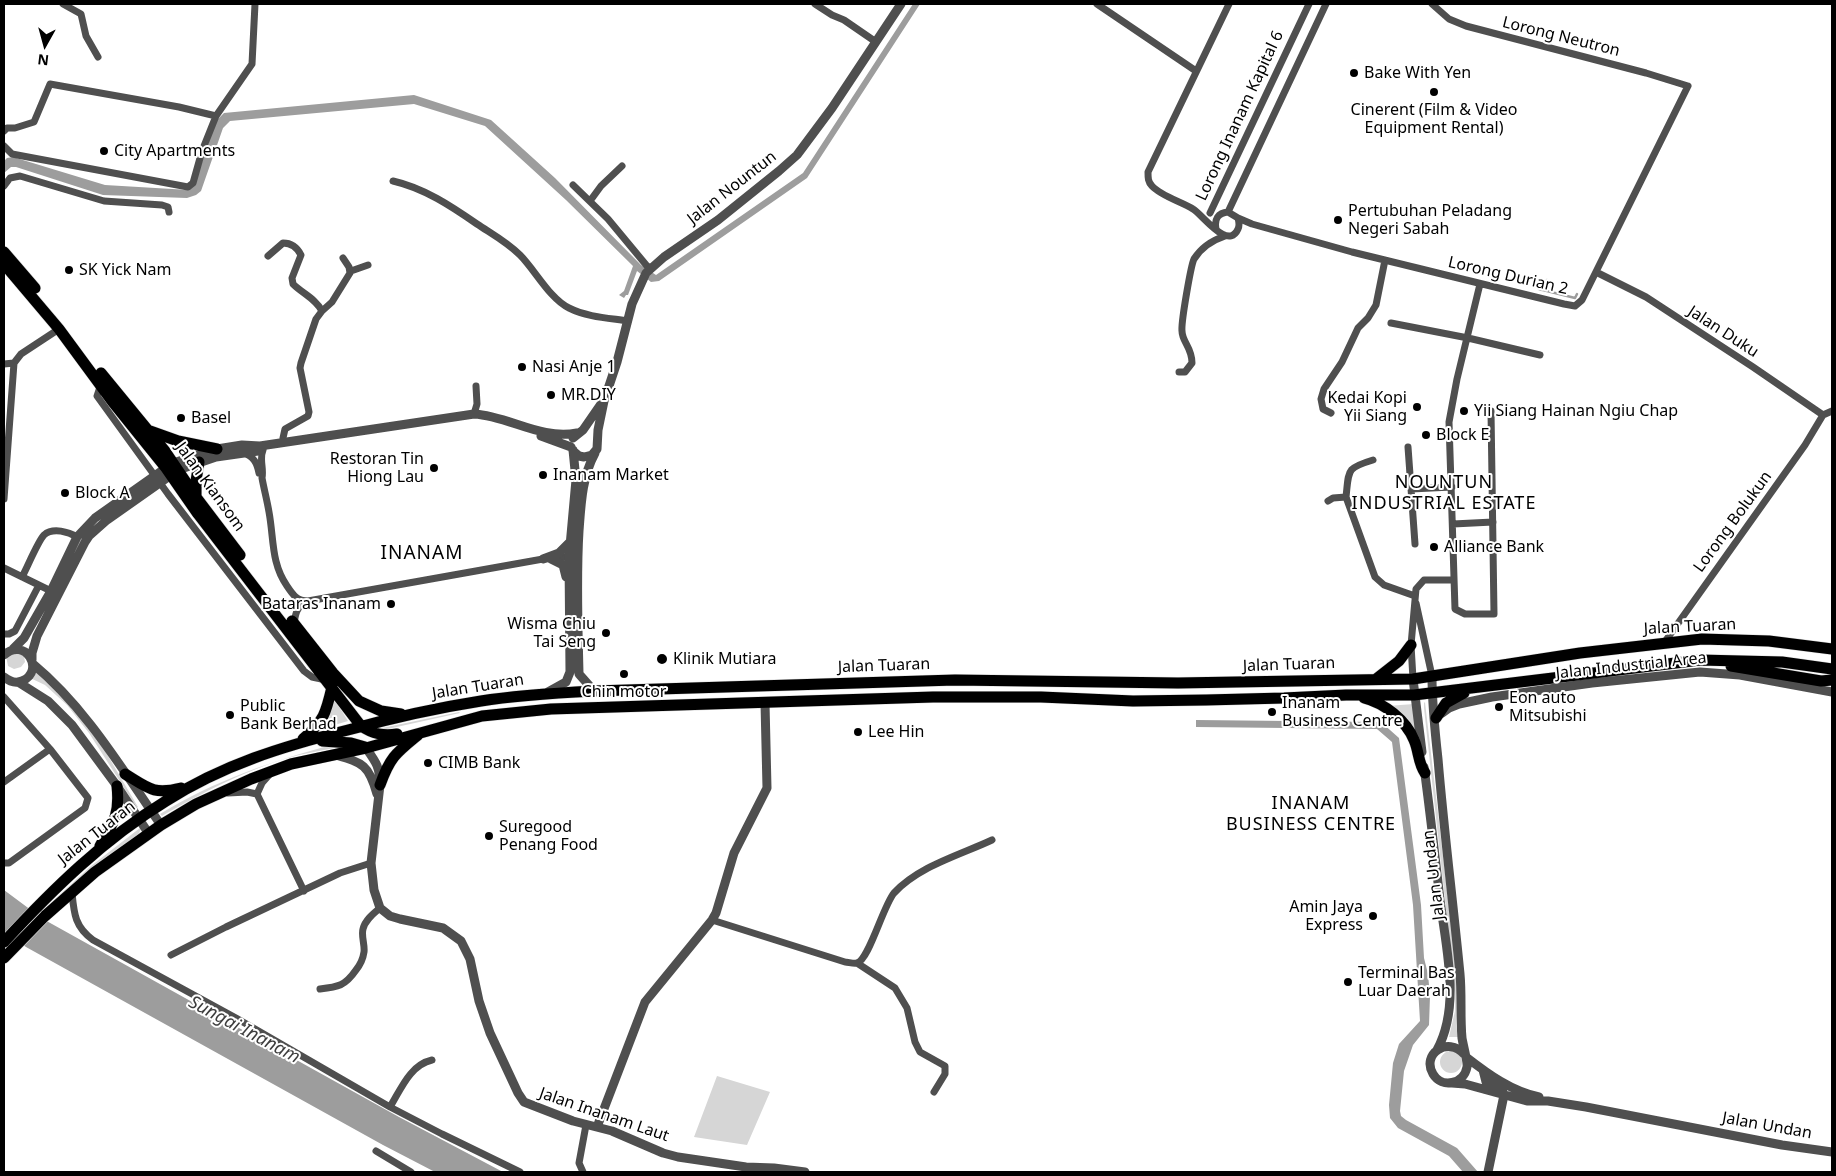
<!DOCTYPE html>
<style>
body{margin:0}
#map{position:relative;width:1836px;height:1176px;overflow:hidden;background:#fff;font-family:"Noto Sans",sans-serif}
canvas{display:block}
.frame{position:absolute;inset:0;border:5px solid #000;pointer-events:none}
.north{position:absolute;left:20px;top:20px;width:50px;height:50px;-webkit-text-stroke:4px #fff;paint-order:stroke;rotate:187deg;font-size:14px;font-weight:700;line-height:20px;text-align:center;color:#000}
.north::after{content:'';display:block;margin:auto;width:18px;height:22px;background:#000;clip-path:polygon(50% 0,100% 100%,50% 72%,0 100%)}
</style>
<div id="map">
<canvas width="1836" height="1176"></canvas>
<div class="frame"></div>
<div class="north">N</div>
</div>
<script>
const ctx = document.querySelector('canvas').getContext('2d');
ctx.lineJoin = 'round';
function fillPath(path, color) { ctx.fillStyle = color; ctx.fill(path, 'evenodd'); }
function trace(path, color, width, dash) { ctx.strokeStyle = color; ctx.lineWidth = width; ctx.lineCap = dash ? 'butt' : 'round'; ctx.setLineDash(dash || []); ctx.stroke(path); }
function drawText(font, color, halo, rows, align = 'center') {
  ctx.font = font + ' "Noto Sans",sans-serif'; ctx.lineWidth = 4; ctx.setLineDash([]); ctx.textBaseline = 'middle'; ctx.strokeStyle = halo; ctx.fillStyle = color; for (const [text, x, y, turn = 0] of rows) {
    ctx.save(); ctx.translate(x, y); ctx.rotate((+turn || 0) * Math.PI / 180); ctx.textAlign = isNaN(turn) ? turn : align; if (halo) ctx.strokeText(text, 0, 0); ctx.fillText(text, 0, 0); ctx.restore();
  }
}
fillPath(new Path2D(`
 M10,651L24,656L25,662L21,667L14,669L8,666L6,656Z
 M35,666L50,677L101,744L138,807L137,808L89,733L67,705L45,685L26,676Z
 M333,697L348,721L321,729L330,714Z
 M1425,702L1454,950L1457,988L1456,1025L1458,1037H1449L1455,1011V992L1424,708V703Z
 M1414,704L1417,736L1387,706Z
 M459,712L460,713L383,730L382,728Z
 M332,745L344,746C329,749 314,752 299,755C251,767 204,792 162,816L160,814C214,781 271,761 332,745Z
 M140,828L141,829L138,835L45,908L91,866Z
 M1440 1062a11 11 0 1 1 22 0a11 11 0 1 1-22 0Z
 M717,1076L770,1092L747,1145L694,1137Z`), '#d6d6d6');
fillPath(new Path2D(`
 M913,4H920L807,178L659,281L651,282L637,271L628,295H626L624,298L619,295L624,291L633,266L566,200L485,126L414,104L230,121L223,128L201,191L196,195L187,198L103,195L16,167H11L4,173V161L7,158L13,157L105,185L189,190L194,185L216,121L224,113L414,95L491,120L555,178L641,265L656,275L803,173Z
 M1196,720L1381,722L1399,738L1421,905L1424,958L1428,974L1430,996L1429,1025L1413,1045L1404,1071L1400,1111L1401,1116L1406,1120L1457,1148L1478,1172H1463L1449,1156L1398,1128L1390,1118L1389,1105L1393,1063L1399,1044L1420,1021L1413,905L1392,742L1377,729L1196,727Z
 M4,890L43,919L399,1117L503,1172H435L383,1145L26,947L4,931Z`), '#9d9d9d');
trace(new Path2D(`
 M1539,289L1575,298L1577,294
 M1542,290L1547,280`), '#9d9d9d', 2.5);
const primary = new Path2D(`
 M4,252L35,288
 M4,264L59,329L112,401L166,468L198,514L361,726C373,734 383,736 397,734
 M101,373L165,451L196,497L240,555
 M150,431L178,441L217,449
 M196,497V481L199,462
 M292,621L333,673L359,701L381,711L401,714
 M1731,666L1821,681L1832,680
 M1376,679L1399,661L1411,645
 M1364,698C1384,703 1406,720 1414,740C1419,751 1418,763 1425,773
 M1436,718L1446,703L1464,693
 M303,739C324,721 326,713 332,687
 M322,741L351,743L365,747
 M125,774C148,788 153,795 181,788
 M380,785C390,757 396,753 418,735
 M100,846C114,822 120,814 117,786
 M4,942C53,889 104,839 166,801C222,765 284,746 348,730C392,718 436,708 481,701C518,695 556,693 594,691L955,680L1178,683L1413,679L1580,653L1702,639L1769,641L1832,649
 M4,958L45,916L95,872L161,825L196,804L251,779L291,764L366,748L482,716L551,709L933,697H1041L1133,701L1206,700L1284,698L1346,695H1414L1700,660L1782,662L1832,669`);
trace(primary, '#dbdbdb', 12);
trace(new Path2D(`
 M63,4L81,14L86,36L98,57
 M815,4L832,15L844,20L876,42
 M1097,4L1196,71
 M4,131L7,128H15L34,122L50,84L179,107L216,116
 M4,146L12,154L188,187L193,183L202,151L216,116L252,64L255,4
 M393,181C424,188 451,206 477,224C492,234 507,242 520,255C535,270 550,299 569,308C587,317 608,318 628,321
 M573,185L608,219L647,266L651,268
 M4,186L10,178L20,176L104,201L162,205L168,207L169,212
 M590,201L601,186L622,166
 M1228,212L1326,4
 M1210,213L1309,4
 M1238,218L1252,224L1352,252L1564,304L1575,306L1582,300L1688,86L1646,73L1466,26L1449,19L1432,4
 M1216,229C1214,219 1218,213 1228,212L1238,218C1239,222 1240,225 1238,229C1228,251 1203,215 1193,209C1182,202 1161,196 1152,186C1148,182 1148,178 1148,172L1229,4
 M268,256L283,243C291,243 297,247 301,255L292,278L293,284C303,294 315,298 322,311
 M351,271L368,265
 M1596,272L1646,297L1753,367L1823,415L1832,411
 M1480,284L1457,379L1449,422L1455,609L1465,614H1494L1491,411
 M1391,323L1468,338L1540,355
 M4,364L14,363
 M1179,372H1185L1192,363C1192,347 1182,342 1182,331C1181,322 1191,265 1194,259C1201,248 1213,240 1225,236
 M101,384L97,396L168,494L304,671L312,677L326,680
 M1331,413L1323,409L1321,399L1324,389L1342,362L1358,328L1368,318L1376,305L1385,260
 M474,414L477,404L476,386
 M284,442L283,438L285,429L308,416L309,412L300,368L301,363L316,319L322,311L332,302L350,273L349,267L343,258
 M1408,447L1415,544
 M263,450C259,459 264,468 262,478C264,489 267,500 269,512C274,539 271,563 287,586C293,595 297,601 308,601L543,559L569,557
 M244,453C254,457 257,463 259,473
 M1411,489L1452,487
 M1346,497C1349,470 1346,468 1373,460
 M4,499L14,363L21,354L59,329
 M1328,501L1333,498L1346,497L1375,577L1384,585L1415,596
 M1453,524L1493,522
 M4,568L51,591
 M22,577C27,568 38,541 44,535C53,527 69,532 77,537
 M1416,603L1432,676
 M294,625C295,614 297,608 304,601
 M4,634H9L15,631L39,585
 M1664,643L1805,445L1823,415
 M1413,679L1411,645L1416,589L1424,580H1453
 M4,697L50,749L88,798L85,808L9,863H4
 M270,774L262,783L257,794L304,891
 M4,782L50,749
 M228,793L247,792L257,794
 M72,893C74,914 75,927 93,940L236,1018L390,1107L442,1134L520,1172
 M712,920L845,962C848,962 854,964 857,963C869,960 883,906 894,893C919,866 960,855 992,840
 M171,955L226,927L340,873L371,863
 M857,963L895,988L907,1008L915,1042L920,1052L945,1066V1074L934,1092
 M320,989C338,987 345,986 356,970C360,965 363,959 364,952C365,945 361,936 363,929C365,920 374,913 380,908
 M390,1107C401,1089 410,1065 432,1060
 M376,1151L411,1172
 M583,1172L579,1163L586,1125`), '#4f4f4f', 7);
trace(new Path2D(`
 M541,436L571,447
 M573,438L583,430L601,404
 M573,451L579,456L584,457L592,455L597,449L598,430L604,401L617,362L632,304L646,273L664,257L718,220L779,171L797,155L832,108L901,4
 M543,559L559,553L570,542
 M551,559L563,565L566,577
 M13,649L24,638L51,591L77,537L95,518L173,463L217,449L242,445L260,446L474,414C509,416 540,440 577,433
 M4,655C25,636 46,671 22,681C15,684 9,681 4,677
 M32,660V653L37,636L85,542L89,536L107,520L178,470L216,457L258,451
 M33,664C86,708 122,769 161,825
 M1432,676C1432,704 1435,732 1438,759C1444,831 1453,902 1460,974C1462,995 1460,1016 1462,1038C1463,1045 1468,1062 1467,1067C1464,1084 1442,1089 1433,1074C1421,1054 1448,1036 1464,1054
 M1413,679L1422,752
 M18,682L48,701L72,725L117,786L149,834
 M594,691L579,674C578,626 576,579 579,531C581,504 582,477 595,453
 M548,692L566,682L570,672L569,557L576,480L573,450
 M1442,713L1449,708L1459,704L1492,697L1592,683L1700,672L1740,675L1832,692
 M366,748C376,762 380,767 380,785L371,863L374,890L380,908L390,916L400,919L443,928L461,941L470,959L479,1001L490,1033L518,1093L524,1102L573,1121L612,1131L663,1153L678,1157L746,1167L774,1168L805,1172
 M336,755C363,763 369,765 377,794
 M1424,767C1430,811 1435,856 1440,900C1446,948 1461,1006 1437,1050
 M1466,1057C1488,1074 1511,1091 1539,1097
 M1483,1070L1486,1082L1503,1092
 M1452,1083L1465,1084L1527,1101H1548L1586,1107L1782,1145L1832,1152
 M597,1127L645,1002L712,920L716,913L734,853L767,788L765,703
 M1488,1172L1504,1095`), '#4f4f4f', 9);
trace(primary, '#000', 11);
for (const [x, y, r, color] of [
 [1354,73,5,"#000"],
 [1434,92,5,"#000"],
 [104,151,5,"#000"],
 [1338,220,5,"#000"],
 [69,270,5,"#000"],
 [522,367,5,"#000"],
 [551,395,5,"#000"],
 [1417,407,5,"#000"],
 [1464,411,5,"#000"],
 [181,418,5,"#000"],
 [1426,435,5,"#000"],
 [434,468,5,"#000"],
 [543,475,5,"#000"],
 [65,493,5,"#000"],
 [1434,547,5,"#000"],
 [391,604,5,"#000"],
 [606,633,5,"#000"],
 [662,659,6,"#000"],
 [624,674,5,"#000"],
 [1499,707,5,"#000"],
 [1272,712,5,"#000"],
 [230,715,5,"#000"],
 [858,732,5,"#000"],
 [428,763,5,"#000"],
 [489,836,5,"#000"],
 [1373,916,5,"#000"],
 [1348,982,5,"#000"]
]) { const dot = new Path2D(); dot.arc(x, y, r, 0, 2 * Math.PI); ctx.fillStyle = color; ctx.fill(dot); trace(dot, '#fff', 2); }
drawText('16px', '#000', '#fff', [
 ["Lorong Neutron",1561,37,14],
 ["Lorong Inanam Kapital 6",1240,116,-65],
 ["Jalan Nountun",732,188,-38],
 ["Lorong Durian 2",1508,276,13],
 ["Jalan Duku",1723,332,33],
 ["Jalan Kiansom",210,487,54],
 ["Lorong Bolukun",1733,522,-54],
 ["Jalan Tuaran",1690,627,-3],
 ["Jalan Tuaran",1289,665,-2],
 ["Jalan Tuaran",884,666,-2],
 ["Jalan Industrial Area",1631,666,-6],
 ["Jalan Tuaran",478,687,-9],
 ["Jalan Tuaran",97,833,-38],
 ["Jalan Undan",1434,875,-97],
 ["Jalan Inanam Laut",604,1115,19],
 ["Jalan Undan",1767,1126,10]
]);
drawText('16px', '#000', '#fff', [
 ["Bake With Yen",1364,73],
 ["Cinerent (Film & Video",1434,110,"center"],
 ["Equipment Rental)",1434,128,"center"],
 ["City Apartments",114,151],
 ["Pertubuhan Peladang",1348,211],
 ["Negeri Sabah",1348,229],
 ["SK Yick Nam",79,270],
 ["Nasi Anje 1",532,367],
 ["MR.DIY",561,395],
 ["Kedai Kopi",1407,398,"right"],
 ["Yii Siang",1407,416,"right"],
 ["Yii Siang Hainan Ngiu Chap",1474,411],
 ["Basel",191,418],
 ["Block E",1436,435],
 ["Restoran Tin",424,459,"right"],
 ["Hiong Lau",424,477,"right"],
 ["Inanam Market",553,475],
 ["Block A",75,493],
 ["Alliance Bank",1444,547],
 ["Bataras Inanam",381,604,"right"],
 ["Wisma Chiu",596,624,"right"],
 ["Tai Seng",596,642,"right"],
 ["Klinik Mutiara",673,659],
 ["Chin motor",624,692,"center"],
 ["Eon auto",1509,698],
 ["Mitsubishi",1509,716],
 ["Inanam",1282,703],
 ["Business Centre",1282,721],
 ["Public",240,706],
 ["Bank Berhad",240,724],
 ["Lee Hin",868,732],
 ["CIMB Bank",438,763],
 ["Suregood",499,827],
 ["Penang Food",499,845],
 ["Amin Jaya",1363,907,"right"],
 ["Express",1363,925,"right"],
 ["Terminal Bas",1358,973],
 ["Luar Daerah",1358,991]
], 'left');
ctx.letterSpacing = '1px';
drawText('18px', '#000', '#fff', [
 ["NOUNTUN",1444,483],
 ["INDUSTRIAL ESTATE",1444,504],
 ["INANAM",1311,804],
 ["BUSINESS CENTRE",1311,825]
]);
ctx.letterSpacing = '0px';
drawText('italic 18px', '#3e3e3e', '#fff', [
 ["Sungai Inanam",244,1030,28]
]);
ctx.letterSpacing = '1px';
drawText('19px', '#000', '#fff', [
 ["INANAM",422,554]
]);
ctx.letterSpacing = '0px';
</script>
